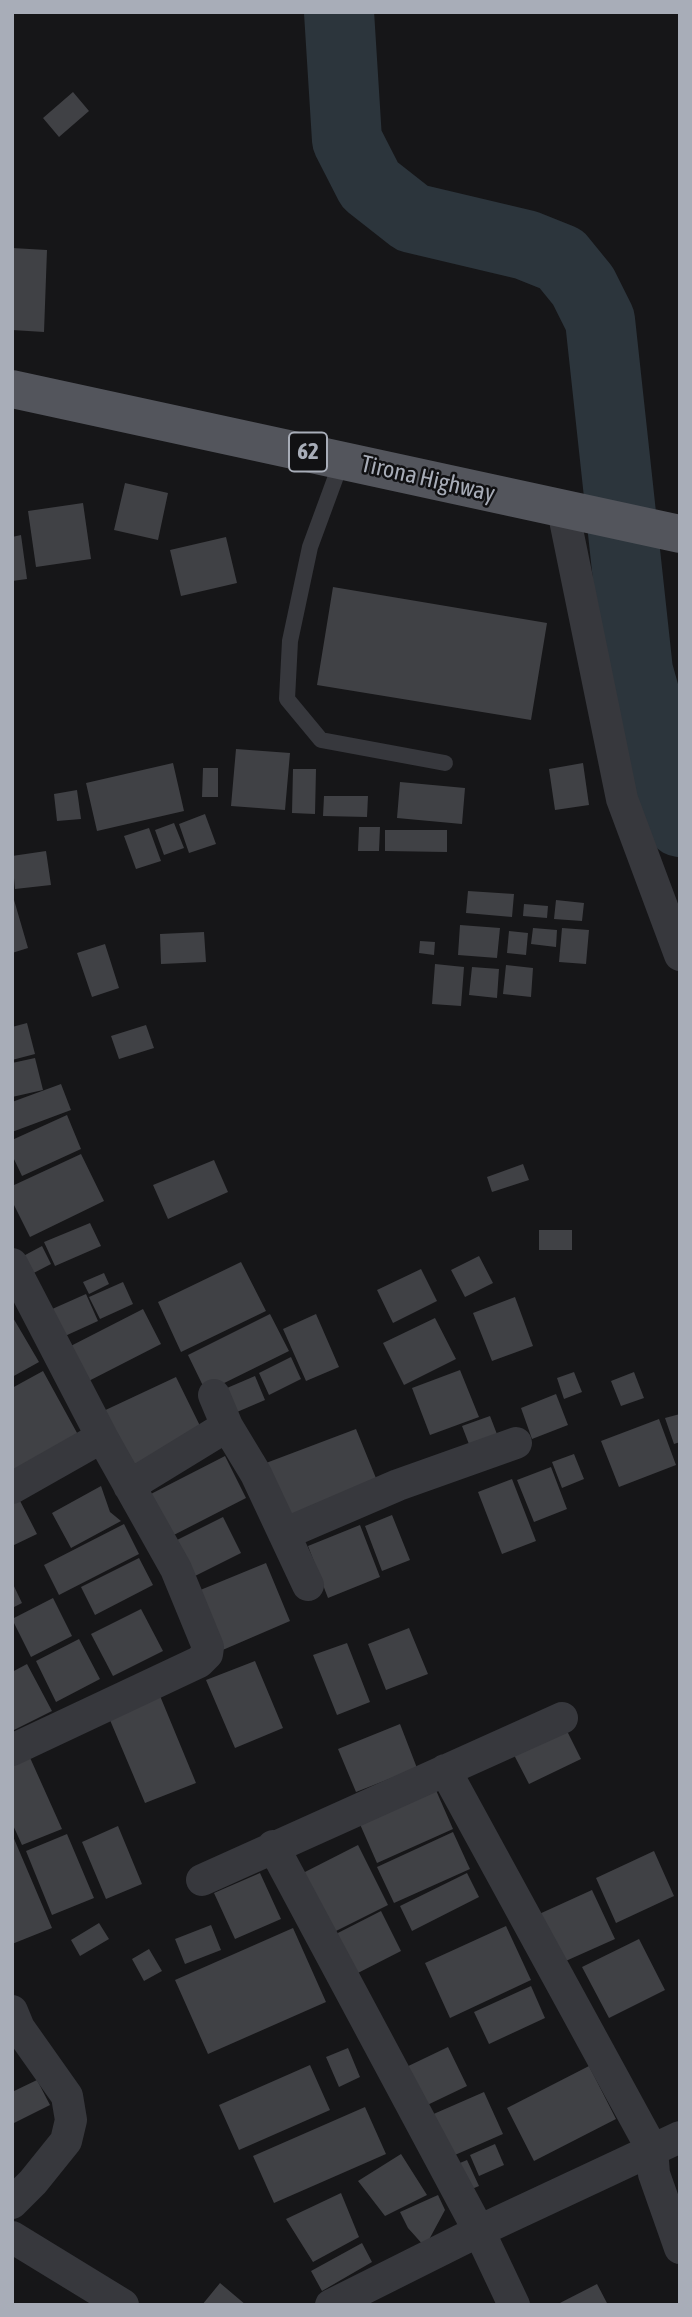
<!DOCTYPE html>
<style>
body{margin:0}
#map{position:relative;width:692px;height:2317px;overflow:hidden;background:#161618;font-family:"Asap Condensed",sans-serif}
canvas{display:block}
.frame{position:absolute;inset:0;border:14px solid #a8adb8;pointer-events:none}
</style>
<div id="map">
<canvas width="692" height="2317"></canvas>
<div class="frame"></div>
</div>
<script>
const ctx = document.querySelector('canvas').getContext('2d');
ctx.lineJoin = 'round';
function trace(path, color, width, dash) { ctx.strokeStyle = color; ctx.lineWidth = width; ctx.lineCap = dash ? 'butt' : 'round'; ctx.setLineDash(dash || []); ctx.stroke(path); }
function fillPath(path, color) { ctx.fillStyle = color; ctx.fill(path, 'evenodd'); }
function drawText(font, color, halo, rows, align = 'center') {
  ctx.font = font + ' "Asap Condensed",sans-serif'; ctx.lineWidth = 5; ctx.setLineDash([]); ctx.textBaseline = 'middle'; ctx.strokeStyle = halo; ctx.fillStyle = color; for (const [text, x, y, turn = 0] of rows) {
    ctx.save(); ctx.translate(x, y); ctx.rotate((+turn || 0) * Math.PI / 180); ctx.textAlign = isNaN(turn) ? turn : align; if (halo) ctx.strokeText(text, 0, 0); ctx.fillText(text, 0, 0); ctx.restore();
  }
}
trace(new Path2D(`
 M339,12L347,140L370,185L412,218L526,245L561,259L583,286L600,320L638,671L680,822`), '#2c353c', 70);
fillPath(new Path2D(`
 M73,92L89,111L59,137L43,118Z
 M12,248L47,250L44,332L12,330Z
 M125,483L168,493L158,540L114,530Z
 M83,503L91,559L36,567L28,511Z
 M21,535L27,579L12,581V537Z
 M226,537L237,583L181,596L170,550Z
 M333,587L547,623L531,720L317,685Z
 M236,749L290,753L285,810L231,806Z
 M173,763L184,811L97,831L86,783Z
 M583,763L589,805L555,810L549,769Z
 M203,768H218V797H202Z
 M293,769H316L315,814L292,813Z
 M400,782L465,788L462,824L397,818Z
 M77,790L81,819L57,821L54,794Z
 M324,796H368L367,817L323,816Z
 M205,814L216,844L189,853L179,824Z
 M174,823L184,848L164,855L155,830Z
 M359,827H380L379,851H358Z
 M149,828L161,861L136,869L124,836Z
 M385,830H447V852L385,851Z
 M46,851L51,885L15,889L12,856Z
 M468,891L514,894L512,917L466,913Z
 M12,893L28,948L12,953Z
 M556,900L584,903L582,921L554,919Z
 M524,904L548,906L547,918L523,916Z
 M460,925L500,928L497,958L458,955Z
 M533,928L557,930L556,947L531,944Z
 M562,928L589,930L586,964L559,962Z
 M509,931L528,933L526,955L507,953Z
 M204,932L206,962L161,964L160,934Z
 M420,941L435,942L434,955L419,953Z
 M105,944L119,988L92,997L77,953Z
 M435,964L464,967L461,1006L432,1004Z
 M506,965L533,968L531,997L503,994Z
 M472,967L499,969L497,998L469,995Z
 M27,1023L35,1054L12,1060V1027Z
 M146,1025L154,1048L119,1059L111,1036Z
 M35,1058L43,1090L12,1097V1063Z
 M61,1084L71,1110L12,1132V1102Z
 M67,1115L81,1149L22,1176L12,1155V1140Z
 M81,1154L104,1201L30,1237L12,1201V1186Z
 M214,1160L228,1192L168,1219L153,1185Z
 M523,1164L529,1180L492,1192L487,1177Z
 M90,1223L101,1246L55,1266L44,1242Z
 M539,1230H572V1250H539Z
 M42,1246L51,1264L24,1278L14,1261Z
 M479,1256L493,1283L465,1297L451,1270Z
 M241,1262L266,1311L181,1352L158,1302Z
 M421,1269L437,1301L393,1323L377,1290Z
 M104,1273L109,1284L89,1294L83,1282Z
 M123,1282L133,1304L100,1319L89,1297Z
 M86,1294L98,1321L54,1341L41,1314Z
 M515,1297L533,1346L492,1361L473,1313Z
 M143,1309L161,1344L77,1387L59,1352Z
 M270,1314L289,1351L206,1392L188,1355Z
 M316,1314L339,1367L306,1381L283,1329Z
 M12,1316L39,1362L12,1377Z
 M435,1318L456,1359L404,1385L383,1343Z
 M291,1357L301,1379L269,1395L259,1373Z
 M460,1370L479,1417L430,1435L412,1388Z
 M43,1371L82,1442L12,1483V1388Z
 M574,1372L582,1392L564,1399L557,1378Z
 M634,1372L644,1398L621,1406L611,1381Z
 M255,1376L265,1400L230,1415L220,1391Z
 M176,1377L204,1434L126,1468L97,1414Z
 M556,1394L568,1425L532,1439L521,1408Z
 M680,1414V1442L674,1444L665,1418Z
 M490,1416L500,1442L472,1452L462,1426Z
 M659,1419L676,1465L619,1487L601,1441Z
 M356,1429L380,1488L290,1524L266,1463Z
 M574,1454L584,1479L562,1488L552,1462Z
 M225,1456L246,1498L166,1539L145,1497Z
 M551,1467L567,1509L534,1522L517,1480Z
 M512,1479L536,1541L502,1554L478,1492Z
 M101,1486L110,1512L121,1521L71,1548L52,1513Z
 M17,1495L37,1534L12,1546V1498Z
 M392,1515L410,1560L382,1571L365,1526Z
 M223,1517L241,1553L193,1577L175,1541Z
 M124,1524L139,1554L59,1595L44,1565Z
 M360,1525L380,1577L328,1598L308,1546Z
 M139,1558L153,1585L95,1615L81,1587Z
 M266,1563L290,1621L218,1652L193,1593Z
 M12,1582L22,1603L12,1608Z
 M53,1598L72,1636L31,1657L12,1619Z
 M141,1609L163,1651L113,1676L91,1634Z
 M409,1628L428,1674L386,1690L368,1644Z
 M79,1639L100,1679L56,1702L36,1661Z
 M347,1643L370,1702L337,1715L313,1655Z
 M255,1661L283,1728L235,1748L206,1680Z
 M27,1664L52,1711L12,1731V1672Z
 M158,1691L196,1783L145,1803L107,1713Z
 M400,1724L417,1768L356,1792L338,1749Z
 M565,1727L581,1759L529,1784L513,1753Z
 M27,1751L62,1829L22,1845L12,1823V1757Z
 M435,1788L453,1829L377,1863L359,1822Z
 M118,1826L142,1884L106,1899L82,1842Z
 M453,1832L470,1869L394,1903L377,1867Z
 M12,1834L52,1928L12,1944Z
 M67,1834L94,1898L52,1915L26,1851Z
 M358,1845L388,1905L332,1933L301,1874Z
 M654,1851L674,1896L616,1923L596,1878Z
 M260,1873L281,1919L235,1939L214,1893Z
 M467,1873L479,1897L412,1931L400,1906Z
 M592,1890L615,1939L559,1964L537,1915Z
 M381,1911L401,1951L352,1976L332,1936Z
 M99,1923L109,1939L80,1956L71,1940Z
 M211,1925L221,1950L185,1964L175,1939Z
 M506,1926L531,1980L450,2018L425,1963Z
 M293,1928L326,2002L208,2054L175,1980Z
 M639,1939L665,1990L609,2018L582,1967Z
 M149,1949L162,1971L144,1981L132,1959Z
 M531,1986L545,2018L489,2044L474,2012Z
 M448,2047L467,2086L421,2108L400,2070Z
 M348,2048L360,2077L339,2087L326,2057Z
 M310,2065L330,2110L239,2150L219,2105Z
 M589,2066L616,2119L534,2161L507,2108Z
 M37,2080L50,2105L12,2124V2092Z
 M484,2092L503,2134L448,2158L429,2116Z
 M365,2107L386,2154L274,2203L253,2156Z
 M495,2144L504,2165L479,2176L470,2155Z
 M401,2154L427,2195L385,2216L358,2181Z
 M467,2160L479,2186L460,2194L448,2168Z
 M341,2193L359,2237L313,2262L286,2219Z
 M438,2195L445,2210L425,2247L408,2228L400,2212Z
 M362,2243L372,2262L322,2291L311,2271Z
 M220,2283L246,2305H202Z
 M597,2284L608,2305H556Z`), '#404145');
trace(new Path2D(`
 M342,460L310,547L290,641L287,699L321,740L445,763`), '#37383d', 16);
trace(new Path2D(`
 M563,510L622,799L680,955
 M12,1264L102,1437L176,1569L208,1647L207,1654L199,1662L12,1750
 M214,1395L227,1426
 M129,1486L227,1426L256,1474L308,1585
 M12,1488L102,1437
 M284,1534L398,1485L516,1443
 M445,1770L652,2149L654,2174L680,2248
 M273,1846L479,2231L514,2305
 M202,1880L562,1718
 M12,2011L19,2028L67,2096L71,2120L66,2141L33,2182L12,2203
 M12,2237L123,2305
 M331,2305L479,2231L680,2137`), '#37383d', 32);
trace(new Path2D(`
 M12,389L680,534`), '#53555c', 38);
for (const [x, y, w] of [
 [308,452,38]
]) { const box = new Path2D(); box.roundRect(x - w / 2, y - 19.5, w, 39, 5); ctx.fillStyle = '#111113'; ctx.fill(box); trace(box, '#a8adb8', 2); }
drawText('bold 23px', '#a8adb8', null, [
 ["62",308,452]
]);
drawText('24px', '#a8adb8', '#111113', [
 ["Tirona Highway",428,479,13]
]);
</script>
